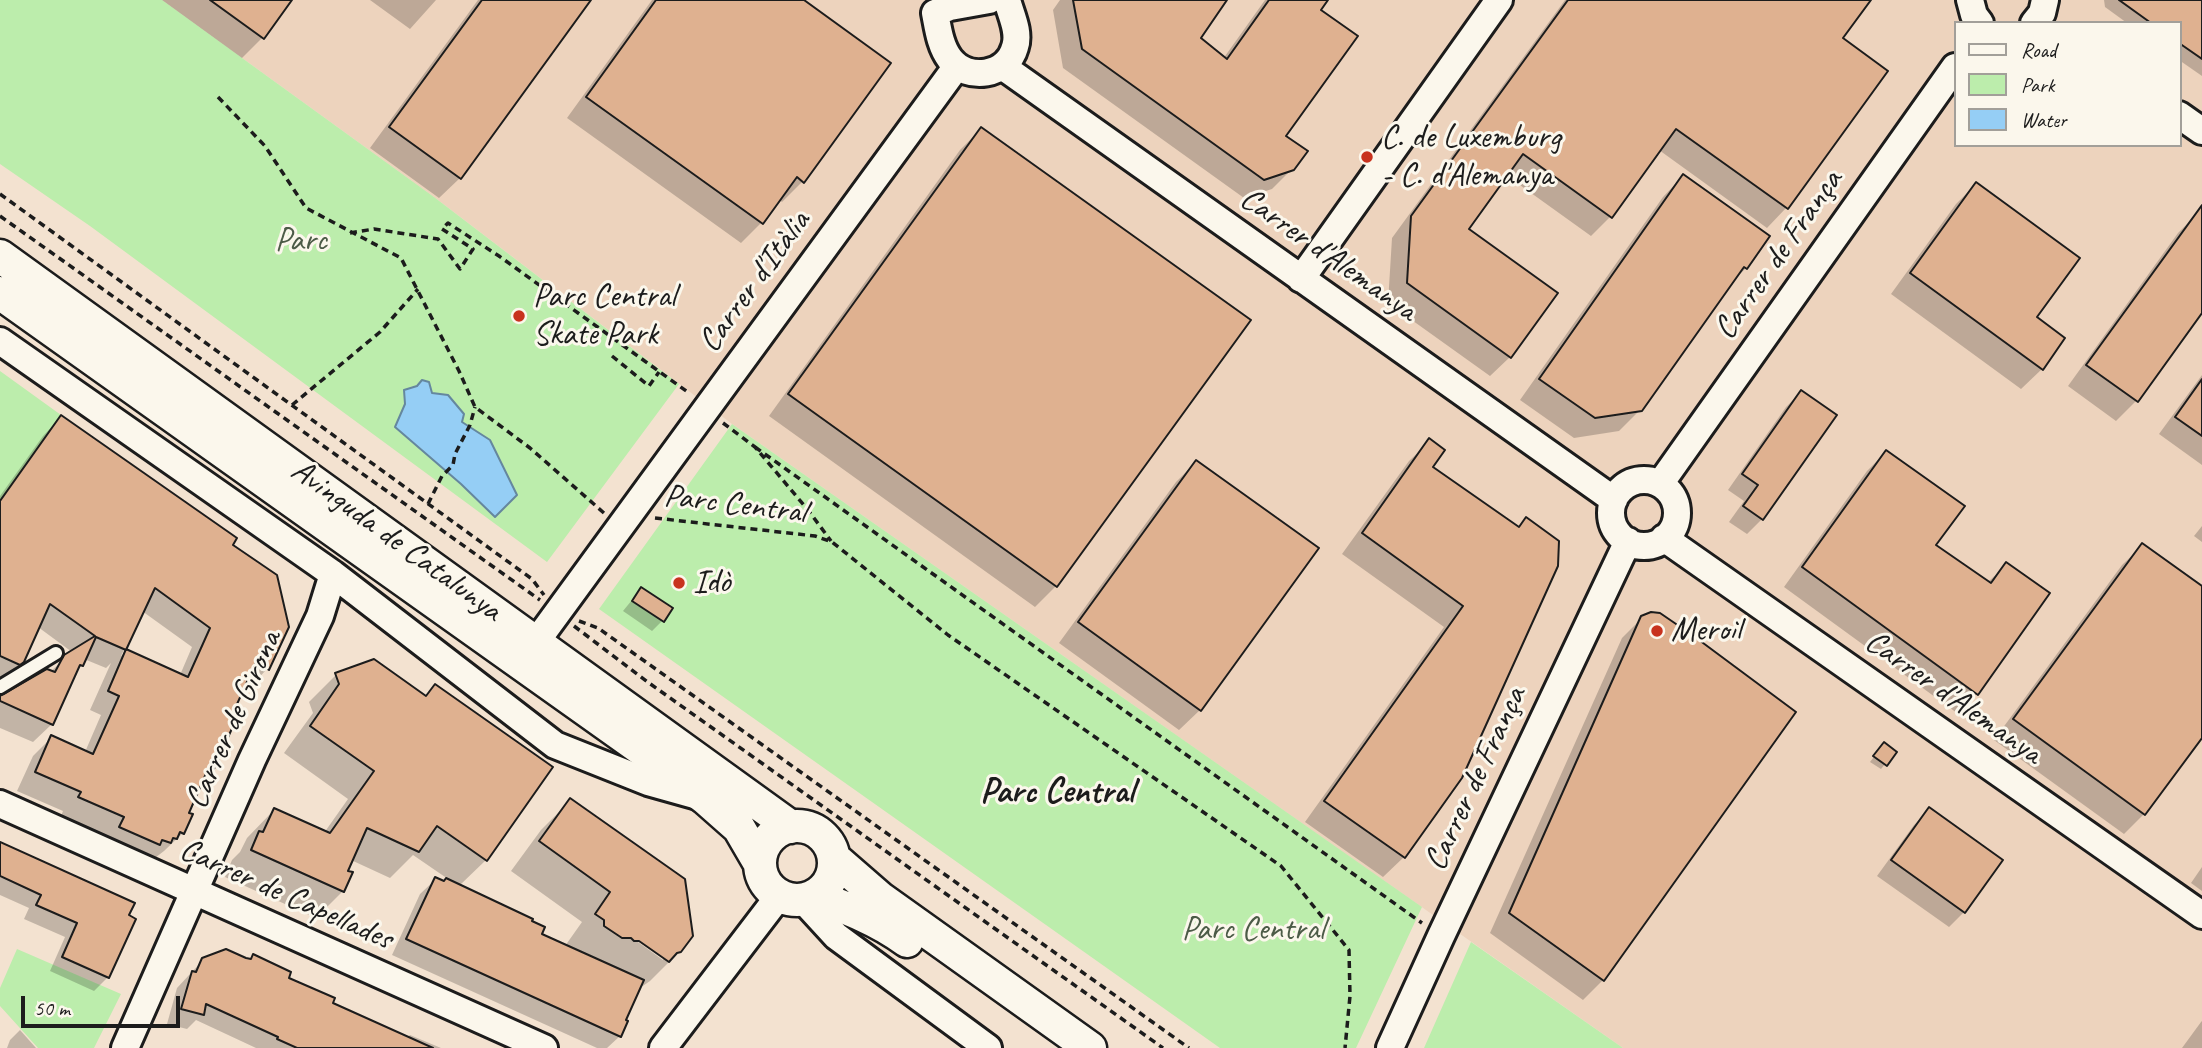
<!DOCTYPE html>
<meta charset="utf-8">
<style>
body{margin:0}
#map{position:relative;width:2202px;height:1048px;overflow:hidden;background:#f3e2d0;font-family:Caveat,sans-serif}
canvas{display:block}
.legend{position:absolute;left:1954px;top:21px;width:228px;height:126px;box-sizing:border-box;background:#fbf7ec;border:2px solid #a29f99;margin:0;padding:9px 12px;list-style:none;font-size:21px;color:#1c1c1c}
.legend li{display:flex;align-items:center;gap:14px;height:35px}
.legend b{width:35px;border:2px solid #a29f99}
.scale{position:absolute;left:21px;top:996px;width:159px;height:32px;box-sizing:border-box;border:4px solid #1c1c1c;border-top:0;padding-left:9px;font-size:21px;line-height:24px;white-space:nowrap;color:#1c1c1c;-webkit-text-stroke:5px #fbf7ec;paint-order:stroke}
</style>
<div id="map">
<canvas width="2202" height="1048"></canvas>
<ul class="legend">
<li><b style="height:9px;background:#fbf7ec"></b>Road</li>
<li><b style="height:19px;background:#bcedac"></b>Park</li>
<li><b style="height:19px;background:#95cef5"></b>Water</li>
</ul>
<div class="scale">50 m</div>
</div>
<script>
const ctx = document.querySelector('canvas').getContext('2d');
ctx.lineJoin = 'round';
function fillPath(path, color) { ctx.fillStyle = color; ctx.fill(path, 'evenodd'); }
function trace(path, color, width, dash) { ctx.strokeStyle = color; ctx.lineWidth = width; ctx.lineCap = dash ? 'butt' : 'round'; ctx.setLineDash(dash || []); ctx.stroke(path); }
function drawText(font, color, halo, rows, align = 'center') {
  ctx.font = font + ' Caveat,sans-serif'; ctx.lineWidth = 6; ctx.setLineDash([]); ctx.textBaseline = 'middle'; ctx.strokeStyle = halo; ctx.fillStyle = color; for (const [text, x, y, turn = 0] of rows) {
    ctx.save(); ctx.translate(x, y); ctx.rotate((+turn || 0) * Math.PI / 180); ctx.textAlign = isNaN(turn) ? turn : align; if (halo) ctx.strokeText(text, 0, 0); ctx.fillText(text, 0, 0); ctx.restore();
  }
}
fillPath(new Path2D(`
 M162,0H2202V1048H1623L732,424L434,197ZM1955,23H2179V145H1955Z`), '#edd3bd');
fillPath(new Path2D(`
 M0,0H162L434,197L679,384L547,562L90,226L0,164Z
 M0,371L61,415L0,501Z
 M732,424L1422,907L1356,1048H1220L599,609Z
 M1471,942L1623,1048H1424Z
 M17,949L121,994L94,1048H38L0,1006V988Z`), '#bcedac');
const water = new Path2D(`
 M422,380L429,382L432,393L448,395L464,414L462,422L490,440L517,495L495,517L461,484L395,427L405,404L404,390L417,386Z`);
fillPath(water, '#95cef5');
trace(water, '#65879e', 2);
fillPath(new Path2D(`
 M162,0H290L262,38L242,58Z
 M370,0H436L410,29Z
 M478,0H588L460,178L439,198L370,148Z
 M652,0H801L803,181L782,202L779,199L761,223L741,243L567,118Z
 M1060,0H1225L1198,38L1223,59L1265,0H1326L1319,10L1284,136L1292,169L1272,189L1244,198L1063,68L1053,10Z
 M1565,0H1869L1841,39L1886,71L1786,208L1767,228L1659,150L1610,217L1591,236L1506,175L1467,229L1510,357L1490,376L1388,303L1392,238Z
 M2104,0H2202V76L2179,60V23H2127L2105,7Z
 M981,129L1249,320L1056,586L1035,607L769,416L960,150Z
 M1683,176L1768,237L1746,268L1732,282L1640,410L1619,431L1574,438L1520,400L1663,197Z
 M1976,184L2034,317L2063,338L2042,369L2021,389L1891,294L1956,204Z
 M2198,213L2202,216V310L2136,401L2116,421L2068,386L2178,233Z
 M2202,375V465L2159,434Z
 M1801,392L1762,519L1747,534L1729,522L1744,501L1728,490L1786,407Z
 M61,417L230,545L288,627L267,669L249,688L244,685L231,714L212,770L201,781L186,814L183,833L164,851L151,861L102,846L106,836L61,816L63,811L17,791L33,756L52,737L85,752L101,715L90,710L111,663L106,668L84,659L76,671L52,724L33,742L0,728V697L50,672L72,652L38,627L23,661L6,677L3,679L0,678V496L43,436ZM142,611L192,647L180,675L127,651L121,656Z
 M1430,441L1431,467L1517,529L1526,520L1404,857L1383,877L1305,822L1444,627L1342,554L1409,461Z
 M1886,452L1934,546L1987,583L2007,564L1977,693L1957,713L1784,587L1867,471Z
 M1196,462L1200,710L1179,730L1059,643L1176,482Z
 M2202,526V542L2194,536Z
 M2143,545L2202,588V735L2144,814L2124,834L1994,740L2122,565Z
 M641,589L662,621L652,631L623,611Z
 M1642,618L1794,712L1603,980L1583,1000L1490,933L1622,638Z
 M336,675L425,697L435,686L486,860L459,886L540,935L565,946L582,922L511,871L541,830L570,801L680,951L650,981L637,990L620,1036L607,1048H597L392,955L420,894L436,879L444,883L448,879L413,855L390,878L351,860L346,872L343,891L316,918L225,877L232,860L240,852L247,838L274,810L324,833L348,799L284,753L313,713L309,702ZM633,934L663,956V960L631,937Z
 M1880,749L1895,752L1881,769L1870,762Z
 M1929,810L1964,912L1949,927L1877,876L1914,825Z
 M0,843L133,904L108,977L94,991L50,971L65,937L24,919L29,908L0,895Z
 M2202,867V891L2191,883Z
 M254,956L330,1004L407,1038L410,1035L441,1048H256L196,1020L187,1029L167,1024L177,988L203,960H249Z
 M2202,1021V1048H2182L2201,1022Z
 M20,1030L36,1048H7L10,1040Z`), '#0003');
const building = new Path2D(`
 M210,0H292L264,39Z
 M482,0H591L461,179L389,127Z
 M656,0H804L891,63L804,183L797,177L763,224L586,97Z
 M1073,0H1227L1201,38L1227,59L1269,0H1328L1321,10L1358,36L1286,136L1308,151L1294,170L1264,180L1082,49Z
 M1568,0H1871L1843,38L1888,71L1788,209L1676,129L1612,218L1523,154L1469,229L1558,293L1511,358L1407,283L1411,216Z
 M2119,0H2202V59L2179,43V23H2151Z
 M981,127L1251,320L1057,587L788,394Z
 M1683,174L1770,236L1747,269L1744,267L1642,411L1595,418L1539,379Z
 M1976,182L2080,258L2037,317L2065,338L2043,370L1910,273Z
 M2202,205V313L2138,402L2086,365Z
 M2202,379V436L2175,417Z
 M1801,390L1837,415L1763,520L1743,506L1758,485L1742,474Z
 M61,415L237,538L233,545L277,575L289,627L269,670L256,662L233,713L238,715L213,771L208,769L189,813L193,814L184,834L180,832L177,839L173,838L171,843L162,840L160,845L119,827L124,817L78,797L81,792L35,772L51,735L93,754L119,696L108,691L126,649L188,677L210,628L155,588L126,650L96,637L83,666L80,665L53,725L0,701V696L47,669L55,672L64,655L95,636L50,604L24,662L20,665L0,656V501Z
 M1429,438L1445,450L1433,467L1519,527L1526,517L1559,541L1558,566L1462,778L1405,858L1324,801L1463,606L1362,533Z
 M1886,450L1965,506L1936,545L1991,583L2006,562L2050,593L1978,695L1802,567Z
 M1196,460L1319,548L1201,711L1078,622Z
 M2142,543L2202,586V738L2145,815L2013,719Z
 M641,587L673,608L664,622L632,601Z
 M1651,612L1660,613L1695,637L1796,712L1604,981L1509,913L1641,616Z
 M374,659L426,696L435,684L553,767L487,861L437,826L419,852L367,828L348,871L353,872L344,892L251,850L259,831L263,832L274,808L330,833L374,771L310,726L339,684L335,673Z
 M1884,742L1897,752L1887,766L1873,756Z
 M570,798L685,879L693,936L681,952L677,953L669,962L639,941H634L631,938H622L604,926V920L595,914L610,892L539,841Z
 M1929,807L2003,860L1965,913L1891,860Z
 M0,842L135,903L129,915L136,919L109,978L62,957L77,923L36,905L41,895L0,876Z
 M435,877L444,881L446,878L533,919L532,921L545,927L542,934L644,980L626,1020L628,1021L621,1037L406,939Z
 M226,949L246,958L251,959L253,954L291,972L289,978L335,998L333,1003L433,1048H297L277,1039L278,1037L206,1004L204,1015L181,1009L192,971L196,972L202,958Z`);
fillPath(building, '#dfb190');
trace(building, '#1c1c1c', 2);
const service = new Path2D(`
 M0,687L56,653`);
const minor = new Path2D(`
 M1970,0L1974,15L1980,23
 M935,13C938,28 940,46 950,59C968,82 1007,76 1015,47C1020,32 1011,15 1007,0
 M935,13L950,7L989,0
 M2034,23L2042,13L2045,0
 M1002,66L1614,500
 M2179,115L2202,131
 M1301,279L1499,0
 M0,341L333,574L555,745L648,782L698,796
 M1611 513a33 33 0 1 1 66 0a33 33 0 1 1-66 0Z
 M1660,484L1955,67
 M1664,538L2202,915
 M536,642L957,66
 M0,804L544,1048
 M803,900L836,936L988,1048
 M125,1048L252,760L320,616L333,574
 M663,1048L779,896
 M1390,1048L1441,936L1628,541`);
const tertiary = new Path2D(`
 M0,256L791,827
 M0,293L644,751L705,798L739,828L760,864
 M760 863a37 37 0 1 1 74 0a37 37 0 1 1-74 0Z
 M834,858L880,898L1090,1048
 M814,896C847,908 879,920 907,941`);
trace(service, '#1c1c1c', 18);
trace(minor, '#1c1c1c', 32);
trace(tertiary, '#1c1c1c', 37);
trace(new Path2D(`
 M218,97L265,146L306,208L401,258L459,371L475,407L530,448L604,513
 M0,194L532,579L544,595
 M0,216L540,600
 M350,233L374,229L438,239L460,269L473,249L442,229L448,223L499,256L689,393
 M612,356L649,386L659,372
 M292,405L380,332L418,289
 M723,423L755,447L808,510L831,541
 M755,447L1422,923
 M428,504L442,476L453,465L455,454L470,425L475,407
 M655,518L815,536L832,542L948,635L1281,866L1349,950L1350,996L1345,1048
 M579,621L598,628L1189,1048
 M574,626L649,683L1163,1048`), '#1c1c1c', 3.5, [7, 5]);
trace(service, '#fbf7ec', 12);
trace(minor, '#fbf7ec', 26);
trace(tertiary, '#fbf7ec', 32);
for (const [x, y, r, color] of [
 [1367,157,7,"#c8321e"],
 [519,316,7,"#c8321e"],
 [679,583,7,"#c8321e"],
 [1657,631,7,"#c8321e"]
]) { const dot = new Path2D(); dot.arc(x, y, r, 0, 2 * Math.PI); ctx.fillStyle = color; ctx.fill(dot); trace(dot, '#fbf7ec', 2.5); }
drawText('33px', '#1c1c1c', '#fbf7ec', [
 ["C. de Luxemburg",1381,138],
 ["- C. d'Alemanya",1381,176],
 ["Parc Central",533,297],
 ["Skate Park",533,335],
 ["Idò",693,583],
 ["Meroil",1671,631]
], 'left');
drawText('33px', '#4c5b47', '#fbf7ec', [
 ["Parc",301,241],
 ["Parc Central",1253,930]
]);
drawText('33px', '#1c1c1c', '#fbf7ec', [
 ["Carrer d'Alemanya",1328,255,35],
 ["Carrer de França",1779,255,-55],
 ["Carrer d'Itàlia",755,282,-54],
 ["Parc Central",735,505,7],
 ["Avinguda de Catalunya",396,541,36],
 ["Carrer d'Alemanya",1953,698,35],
 ["Carrer de Girona",234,720,-66],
 ["Carrer de França",1476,779,-65],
 ["Carrer de Capellades",286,895,24]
]);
drawText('bold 35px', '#1c1c1c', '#fbf7ec', [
 ["Parc Central",1057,793]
]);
</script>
